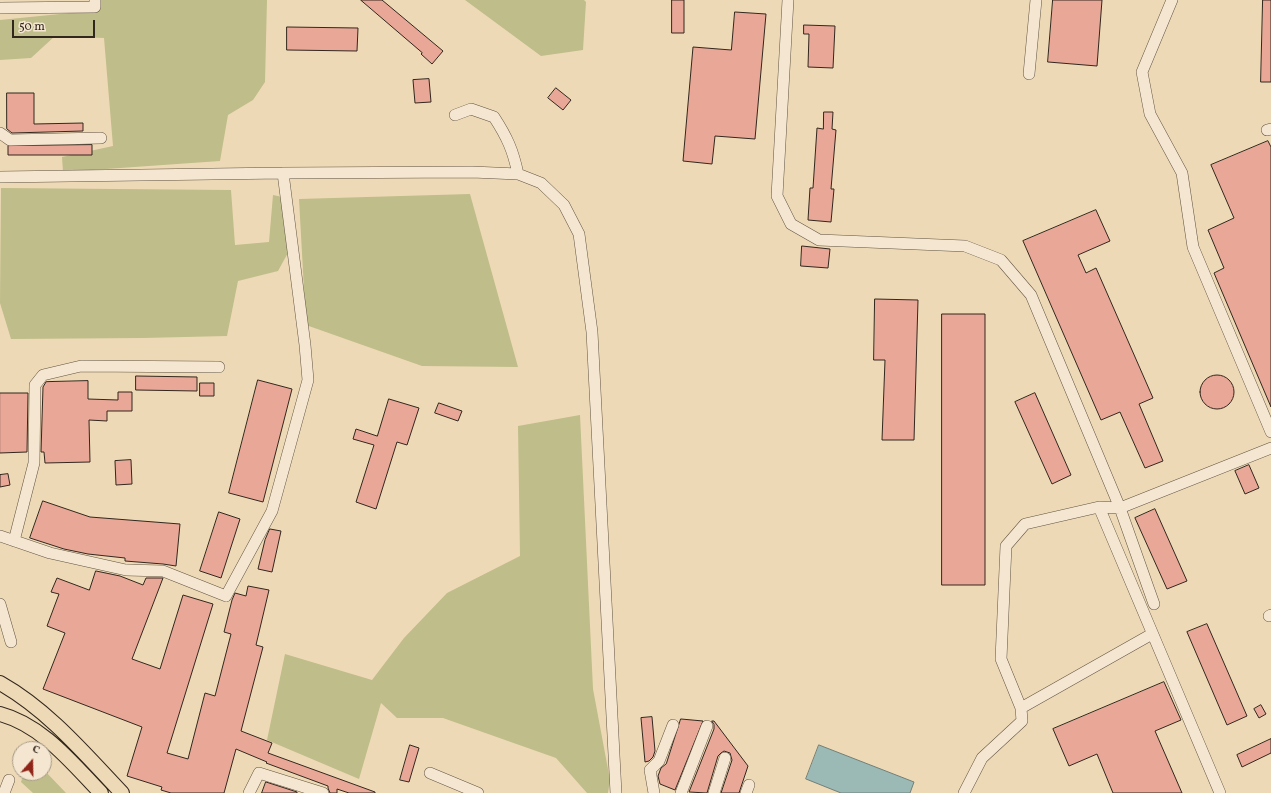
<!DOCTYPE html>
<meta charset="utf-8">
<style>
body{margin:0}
#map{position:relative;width:1271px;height:793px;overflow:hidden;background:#eed9b6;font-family:Vollkorn,serif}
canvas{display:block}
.north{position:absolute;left:12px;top:741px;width:40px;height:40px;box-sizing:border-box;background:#f4e6d0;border:1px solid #a69a88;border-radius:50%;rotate:20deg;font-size:11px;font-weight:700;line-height:16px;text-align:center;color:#32271d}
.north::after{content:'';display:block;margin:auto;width:14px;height:18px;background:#8f2418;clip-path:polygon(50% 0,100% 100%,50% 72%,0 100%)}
.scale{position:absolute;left:12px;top:20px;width:83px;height:18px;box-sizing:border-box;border:2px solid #32271d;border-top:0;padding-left:5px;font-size:12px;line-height:14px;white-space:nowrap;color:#32271d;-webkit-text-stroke:3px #f4e6d0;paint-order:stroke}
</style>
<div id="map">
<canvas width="1271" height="793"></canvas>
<div class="north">С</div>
<div class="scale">50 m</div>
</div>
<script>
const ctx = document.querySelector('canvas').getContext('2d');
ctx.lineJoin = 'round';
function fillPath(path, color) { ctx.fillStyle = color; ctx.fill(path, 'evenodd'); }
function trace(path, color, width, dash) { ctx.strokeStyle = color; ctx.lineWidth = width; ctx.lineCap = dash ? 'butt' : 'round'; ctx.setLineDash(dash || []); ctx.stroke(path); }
fillPath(new Path2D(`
 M101,0H267L265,82L253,100L228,115L220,161L63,172L62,157L113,146L104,38L55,36L31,58L0,60V20L100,10Z
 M465,0H584L586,2L583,50L541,56Z
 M1,188L231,190L235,245L269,242L273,195L292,199L296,238L278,271L238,281L227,336L143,338L11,339L0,303Z
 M470,194L518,367L422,366L306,325L299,199Z
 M580,415L593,689L610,780L608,793H587L556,758L443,718H397L381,703L359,779L267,740L285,654L372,680L404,638L447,593L520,556L518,426Z
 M44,770L66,793H33L21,782L24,773H44Z`), '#bfbd89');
const water = new Path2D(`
 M819,745L914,782L910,793H841L806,779Z`);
fillPath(water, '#9bb9b5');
trace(water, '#717f78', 1);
const building = new Path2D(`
 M361,0H382L443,51L432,64L421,54L422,53Z
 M672,0H684V33H672Z
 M1053,0H1102L1097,66L1048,62Z
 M1263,0H1271V82H1261Z
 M735,12L766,14L755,139L715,136L712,164L683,161L693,47L731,50Z
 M804,25L835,26L833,68L808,67L809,34H804Z
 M287,27L358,28L357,51L287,50Z
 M429,79L431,102L415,103L413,80Z
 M556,88L571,100L563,110L548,98Z
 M7,93H34V124L83,123V131L12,133L7,129Z
 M824,112H833L832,129L836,130L831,189H834L831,222L808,220L810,188H813L817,128L823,129Z
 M1268,141L1271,147V407L1214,273L1224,268L1208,230L1234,218L1211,165Z
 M92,145V155H8V146Z
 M1096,210L1110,241L1078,255L1086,273L1096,268L1153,398L1139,404L1163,461L1145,468L1120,412L1101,420L1023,241Z
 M802,246L830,249L828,268L801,266Z
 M875,299L918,300L914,440H882L885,360H874Z
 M942,314H985V585H942Z
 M1200 392a17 17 0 1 1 34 0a17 17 0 1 1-34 0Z
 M136,376L197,377V391L136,390Z
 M258,380L292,389L263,502L229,493Z
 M88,381V399L118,400V392H132V411H107V421L89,420L90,462L45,463L44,452H41L43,387L46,382Z
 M200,383H214V396H200Z
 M0,393H28L27,452L0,453Z
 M1035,393L1071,475L1052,484L1015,402Z
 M389,399L419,408L407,445L397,442L376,509L356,502L374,445L353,439L356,429L377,436Z
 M439,403L462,411L458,421L435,413Z
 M131,460L132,484L116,485L115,461Z
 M1249,465L1259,488L1245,494L1235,471Z
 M8,474L10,485L0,487V475Z
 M43,501L90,517L180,524L176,566L163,564L125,561V558L88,554L64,549L30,538Z
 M1155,509L1187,581L1167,589L1135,518Z
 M219,512L240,519L221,578L200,571Z
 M270,529L281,531L272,572L258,569L265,540Z
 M96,571L120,576L143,585L146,578H163L132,659L160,669L183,595L213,604L167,753L188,759L205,693L215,696L231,634L224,632L232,600L235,593L246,596L248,586L269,590L256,645L263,647L241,731L272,743L268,753L375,792V793H349L337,789V793H330L328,788V786L266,763L267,762L236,749L224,793H171L161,790L162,787L127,776L142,727L43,689L65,633L47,626L59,594L51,592L57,578L89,590Z
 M1207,624L1247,716L1227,725L1187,632Z
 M1164,682L1181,720L1155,731L1182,793H1113L1097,754L1069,766L1053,729Z
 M1261,705L1266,714L1259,718L1254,709Z
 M652,717L655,751L653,757L649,761L645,762L641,718Z
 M681,719L703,721L675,790L660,784L658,776L661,768L666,764Z
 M712,721H714L748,766L739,793H721L732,760L730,753L724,751L721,753L718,756L707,793L689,792L714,729V725Z
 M1271,739V753L1242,767L1237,755Z
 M410,745L419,748L409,782L400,780Z
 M266,782L297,792V793H262Z`);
fillPath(building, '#e8a797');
trace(building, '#32271d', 1);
const minor = new Path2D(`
 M788,0L777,196L791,224L819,240L965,246L1001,260L1031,295L1120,508L1154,604
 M1172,0L1142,72L1150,114L1182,173L1193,247L1271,432
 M0,8L95,7V0
 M1029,74L1036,0
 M455,115L471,109L494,117C507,137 513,150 518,174L541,183L564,205L579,234L592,332L616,793
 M1267,130L1271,129
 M0,133L10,140L101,138
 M0,177L283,173L472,172L518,174
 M1099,507L1220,793
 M0,536L50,553L126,570L163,571L226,596L272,511L308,380L305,345L283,173
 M14,541L34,463L35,385L43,375L81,366L219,367
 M0,604L11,642
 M1269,616L1271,615
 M1021,708L1152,634
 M430,773L478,793
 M4,793L9,780
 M249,793L259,773L323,793
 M654,793L650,770L659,761L673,725
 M681,793L707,726
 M714,793L725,758
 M746,793L749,785
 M964,793L982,758L1022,721L1021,708L1001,659L1006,546L1025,524L1099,507L1120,508L1271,448`);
const major = new Path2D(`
 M0,683C48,710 85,754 122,793
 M0,714C42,725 72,763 101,793`);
trace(minor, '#615443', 12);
trace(major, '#32271d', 16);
trace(minor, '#f4e6d0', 11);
trace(major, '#eed9b6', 14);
</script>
